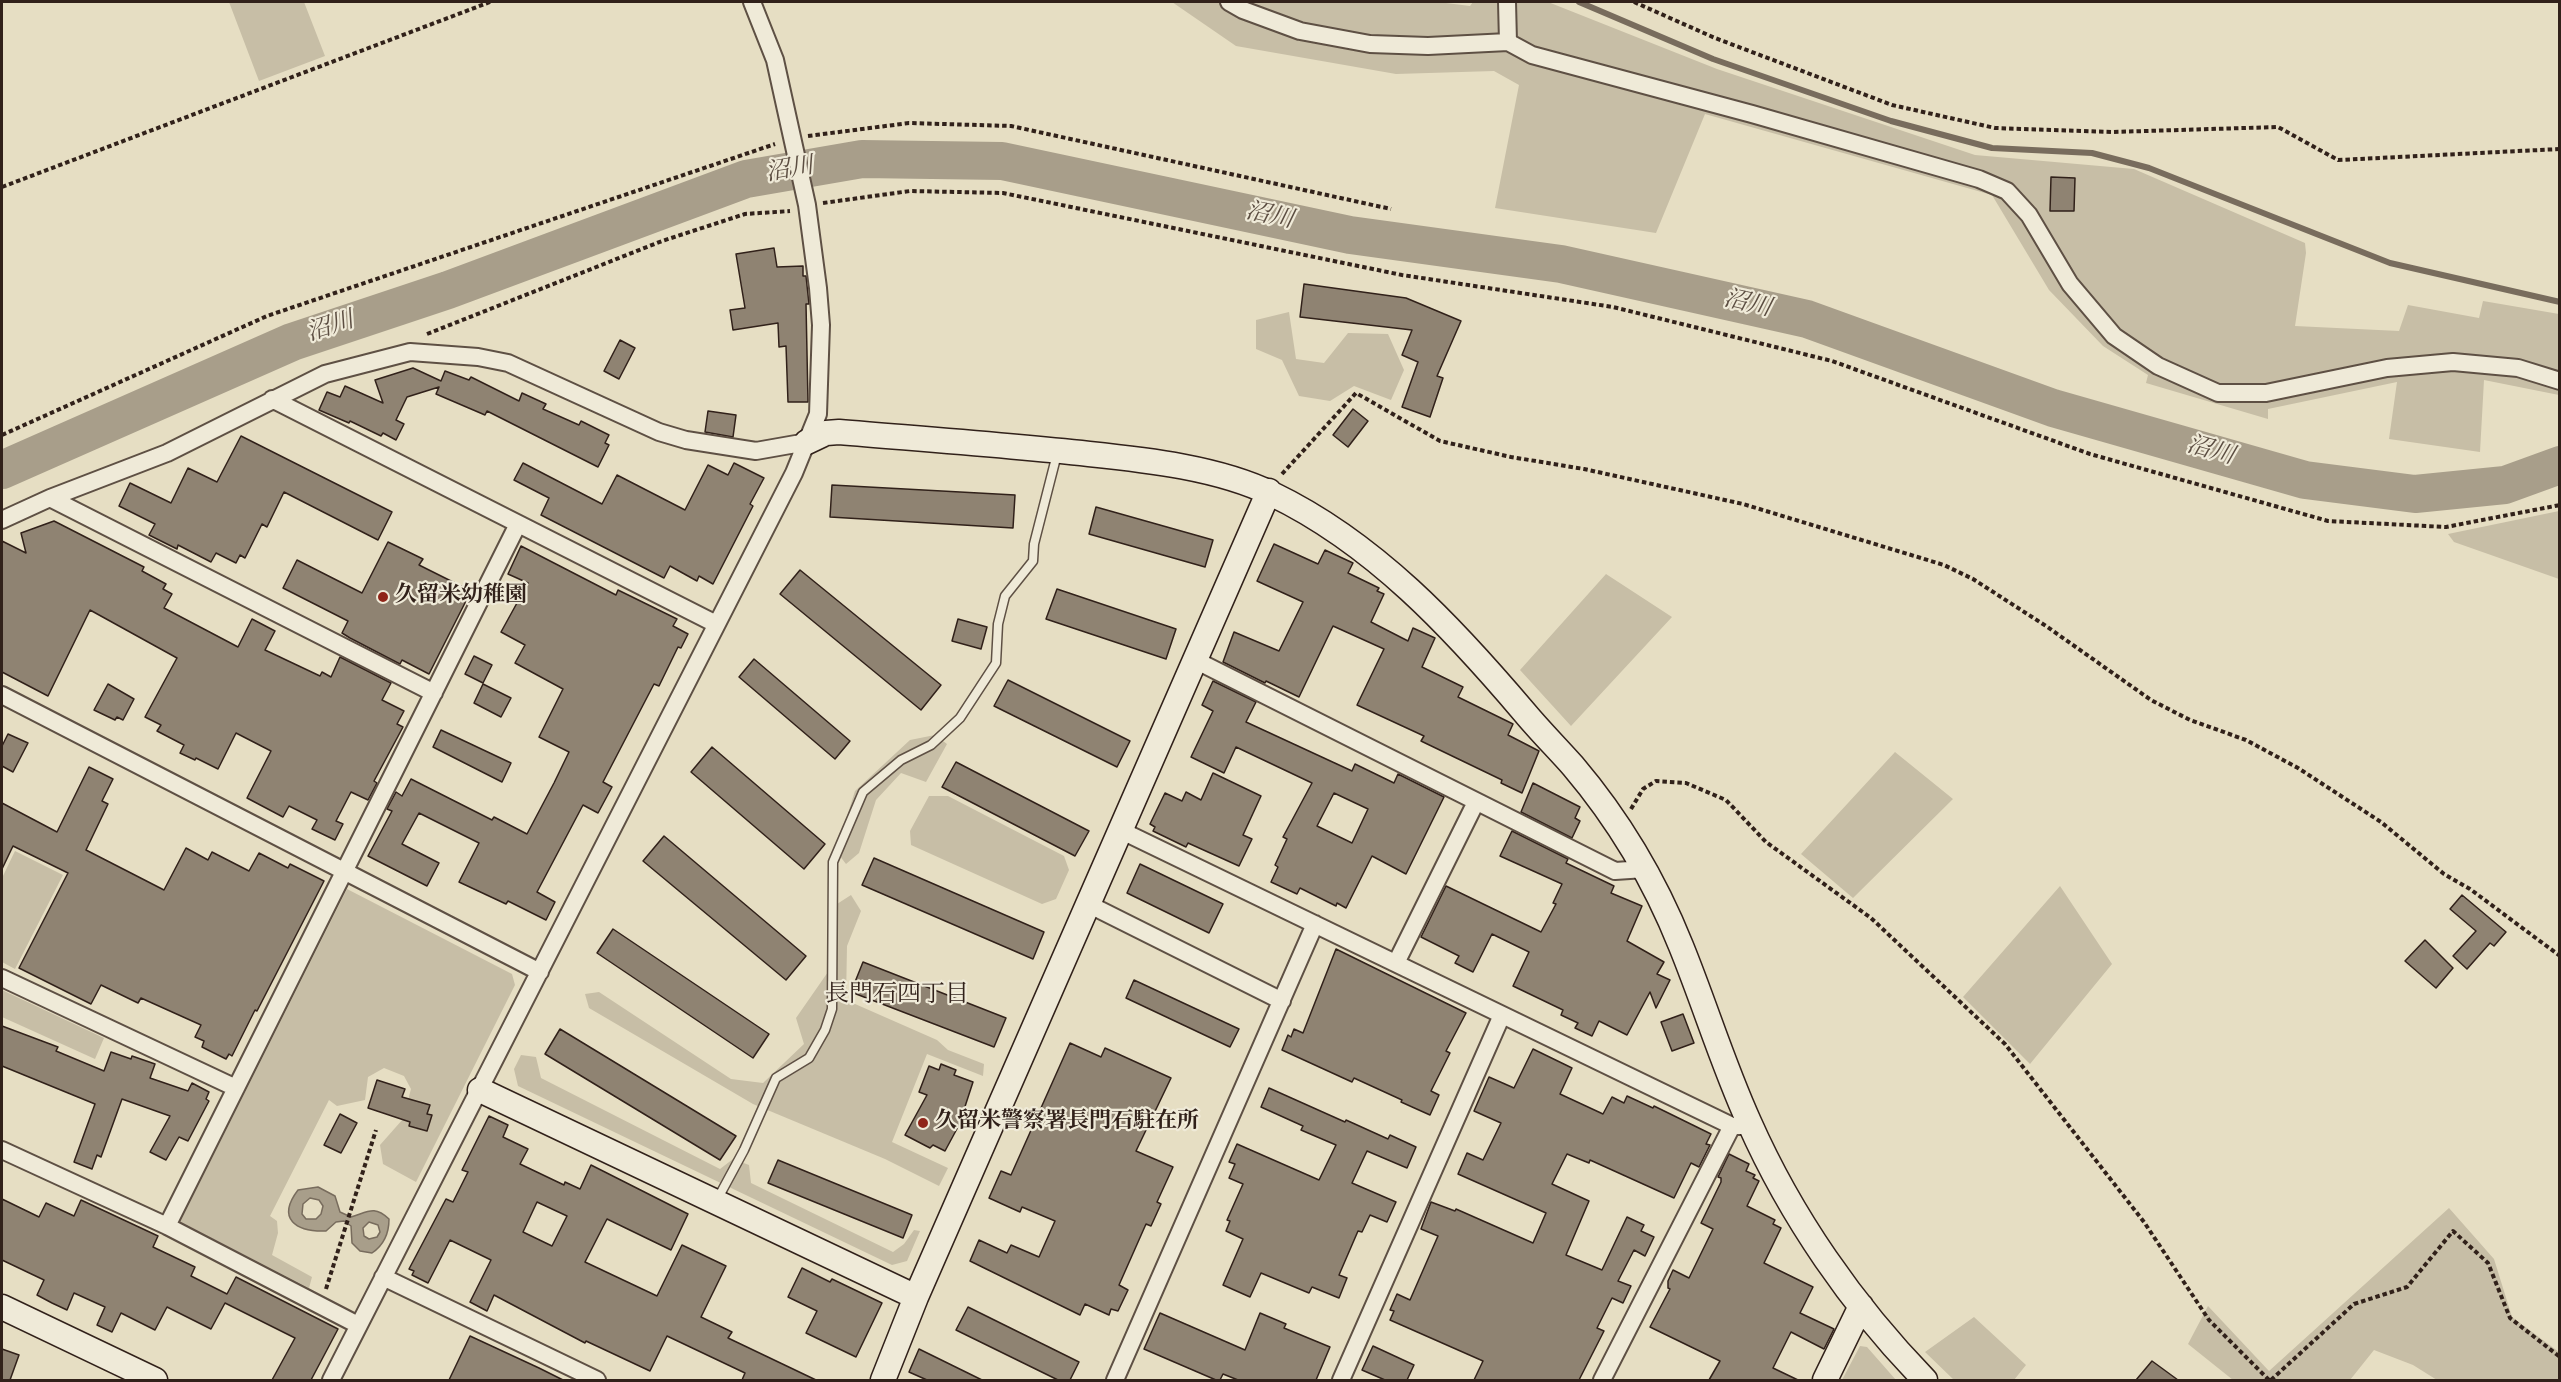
<!DOCTYPE html>
<meta charset="utf-8">
<style>
body{margin:0}
#map{position:relative;width:2561px;height:1382px;overflow:hidden;background:#e6dec3;font-family:"Sorts Mill Goudy",serif}
canvas{display:block}
.frame{position:absolute;inset:0;border:3px solid #31211a;pointer-events:none}
</style>
<div id="map">
<canvas width="2561" height="1382"></canvas>
<div class="frame"></div>
</div>
<script>
const ctx = document.querySelector('canvas').getContext('2d');
ctx.lineJoin = 'round';
function fillPath(path, color) { ctx.fillStyle = color; ctx.fill(path, 'evenodd'); }
function trace(path, color, width, dash) { ctx.strokeStyle = color; ctx.lineWidth = width; ctx.lineCap = dash ? 'butt' : 'round'; ctx.setLineDash(dash || []); ctx.stroke(path); }
function drawText(font, color, halo, rows, align = 'center') {
  ctx.font = font + ' "Sorts Mill Goudy","Noto Serif JP",serif'; ctx.lineWidth = 4.5; ctx.setLineDash([]); ctx.textBaseline = 'middle'; ctx.strokeStyle = halo; ctx.fillStyle = color; for (const [text, x, y, turn = 0] of rows) {
    ctx.save(); ctx.translate(x, y); ctx.rotate((+turn || 0) * Math.PI / 180); ctx.textAlign = isNaN(turn) ? turn : align; if (halo) ctx.strokeText(text, 0, 0); ctx.fillText(text, 0, 0); ctx.restore();
  }
}
fillPath(new Path2D(`
 M229,2H304L325,56L259,81Z
 M1172,2H1438L1470,6L1473,2H1548L1717,69L1975,155L2134,169L2305,243L2306,253L2295,326L2399,331L2408,305L2479,318L2483,301L2559,314V395L2484,380L2480,452L2389,439L2397,382L2268,409V419L2146,383L2148,375L2103,346L2049,290L1992,195L1705,114L1656,233L1495,208L1519,85L1494,71L1396,74L1236,46Z
 M1289,312L1296,359L1324,363L1348,333L1388,334L1404,370L1391,400L1354,386L1330,401L1299,396L1282,360L1256,349V320Z
 M2559,511V579L2454,542L2448,534Z
 M1606,574L1672,617L1571,726L1520,670Z
 M935,735L947,744L926,782L901,773L876,800L859,853L846,864L836,851L855,791L910,740Z
 M1895,752L1953,799L1853,898L1801,854Z
 M929,796H948L1064,856L1069,870L1056,899L1042,904L911,845L910,831Z
 M15,851L63,875L15,969L2,962V878Z
 M2060,886L2112,964L2030,1064L1963,997Z
 M347,889L512,974L515,985L416,1182L383,1164L380,1145L403,1119L411,1089L404,1076L384,1068L368,1077L365,1100L337,1106L329,1100L270,1216L277,1221L278,1233L272,1255L312,1277L309,1288L180,1222Z
 M851,895L861,911L847,946L846,1000L937,1040L948,1050L984,1064L983,1076L927,1054L892,1142L948,1168L939,1186L885,1159L753,1104L589,1008L585,994L599,992L731,1079L763,1083L804,1044L796,1018L837,959V904Z
 M2,990L104,1038L95,1059L2,1017Z
 M521,1055L536,1057L541,1078L720,1169L733,1159L749,1165L751,1183L893,1252L904,1244L914,1230L920,1231L907,1261L892,1265L518,1086L514,1069Z
 M2449,1208L2494,1259L2512,1317L2559,1352V1380H2437L2413,1365L2374,1350L2350,1380H2233L2188,1344L2208,1306L2269,1371Z
 M1974,1317L2026,1365L2014,1380H1954L1925,1352Z
 M1860,1346L1867,1347L1896,1380H1842Z`), '#c7bea6');
const water = new Path2D(`
 M318,1187L335,1196L340,1212L351,1217C368,1212 374,1205 389,1219C389,1233 384,1245 372,1253L360,1251L352,1243L351,1226L344,1221L336,1222L326,1231C296,1232 276,1219 298,1190ZM310,1198L319,1200L323,1206L321,1214L316,1219H306L302,1214L303,1204ZM369,1222L378,1225L380,1232L377,1237L369,1239L364,1236L363,1228Z`);
fillPath(water, '#a89e8a');
trace(water, '#786c5d', 1.5);
trace(new Path2D(`
 M1579,2L1713,59L1891,121L1992,148L2092,153L2149,168L2390,263L2560,302`), '#786c5d', 6);
trace(new Path2D(`
 M2,470L292,342L448,290L746,179L862,159L1002,161L1350,235L1561,264L1807,319L2053,408L2305,480L2415,494L2505,485L2560,465`), '#a89e8a', 38);
const building = new Path2D(`
 M2051,177L2075,178L2074,211H2050Z
 M774,248L777,267L803,266V276H806L809,304H806L808,402H788L786,346L779,347L778,323L733,330L730,310L745,308L736,254Z
 M1304,284L1406,298L1461,321L1437,376L1443,378L1430,417L1402,407L1418,362L1402,355L1412,330L1300,317Z
 M620,340L635,348L619,379L604,371Z
 M413,368L441,381L445,371L469,380L471,377L519,401L522,393L546,404L543,409L579,425L581,421L609,435L605,443L609,445L598,467L487,411L485,415L436,394L439,387L407,397L396,420L404,424L396,440L383,433L381,436L350,421L349,423L319,410L327,392L340,397L345,386L383,403L375,380Z
 M1353,409L1368,421L1348,447L1333,435Z
 M708,411L736,415L733,437L705,432Z
 M241,436L392,512L378,540L284,492L267,527L262,524L245,558L240,555L236,563L216,553L211,562L178,545L177,549L149,535L155,524L119,506L130,483L171,503L188,468L217,482Z
 M523,463L602,504L617,475L685,510L708,465L728,475L734,463L764,478L750,504L753,506L713,584L699,576L697,581L670,566L664,578L541,515L549,498L514,480Z
 M832,485L1015,495L1013,528L830,517Z
 M1096,507L1213,540L1205,567L1089,534Z
 M54,521L144,567L142,571L166,584L163,589L172,594L164,608L238,647L252,619L275,631L265,650L320,676L322,672L331,677L340,657L391,683L382,700L404,711L397,724L403,727L374,781L377,783L368,800L351,792L336,821L343,824L335,840L312,829L317,820L289,806L283,817L247,798L271,751L236,733L218,769L196,758L195,760L180,753L184,745L157,731L161,725L145,717L177,658L90,610L48,696L2,672V541L26,553L21,533Z
 M388,542L423,559L419,565L471,591L429,674L402,660L400,664L350,638L342,633L348,621L283,588L297,560L362,593Z
 M1274,544L1318,564L1325,550L1353,563L1348,573L1379,588L1377,591L1384,594L1371,622L1408,641L1413,628L1435,638L1422,667L1463,687L1458,697L1513,724L1508,735L1539,751L1522,793L1501,783L1502,780L1421,741L1424,736L1357,705L1384,649L1333,626L1299,697L1266,681L1265,683L1223,662L1234,632L1279,651L1303,602L1257,581Z
 M521,546L616,595L618,590L677,619L673,626L688,634L681,648L678,647L659,686L654,684L603,782L612,787L598,813L583,805L537,892L555,902L546,920L508,901L506,904L459,882L479,843L419,813L402,844L439,863L427,886L368,856L392,811L387,809L396,792L402,796L411,779L492,820L494,817L527,834L554,783L569,752L539,737L563,689L515,663L525,645L501,632L528,583L508,574Z
 M800,570L941,685L921,710L780,594Z
 M1057,589L1176,629L1166,659L1046,619Z
 M958,619L987,627L981,649L952,641Z
 M474,656L492,665L483,683L465,674Z
 M754,659L850,741L835,759L739,677Z
 M1008,680L1130,741L1117,767L994,706Z
 M1213,681L1256,702L1246,722L1352,771L1355,764L1394,783L1398,774L1444,797L1406,874L1372,856L1346,908L1337,903L1336,906L1300,888L1297,894L1271,882L1278,867L1275,865L1287,839L1283,837L1312,783L1236,747L1224,773L1191,757L1213,711L1202,705ZM1334,793L1368,809L1352,843L1317,826Z
 M108,684L134,699L123,720L117,717L115,720L94,710Z
 M483,684L511,698L501,717L474,703Z
 M441,730L511,763L502,782L433,747Z
 M8,734L28,743L13,772L2,766V746Z
 M712,747L825,844L804,869L691,772Z
 M956,762L1089,831L1075,856L942,787Z
 M89,767L113,779L102,801L108,804L86,850L164,890L186,848L208,860L212,852L249,871L259,853L288,868L290,864L324,881L257,1011L255,1010L232,1056L229,1054L226,1059L202,1047L204,1041L195,1037L201,1025L141,998L138,1003L101,985L91,1004L19,968L68,873L13,846L2,869V803L57,832Z
 M1213,773L1261,796L1243,835L1252,839L1239,866L1188,843L1186,847L1153,831L1155,827L1150,824L1165,793L1182,801L1186,792L1201,800Z
 M1533,783L1580,807L1575,818L1580,821L1572,838L1521,812Z
 M1512,831L1568,859L1566,863L1614,886L1611,893L1642,906L1627,941L1664,962L1657,974L1670,980L1656,1008L1650,992L1627,1035L1599,1021L1592,1036L1575,1028L1578,1023L1561,1015L1563,1010L1513,986L1529,952L1492,934L1473,972L1455,963L1459,956L1421,937L1446,886L1541,932L1556,904L1553,903L1562,884L1500,856Z
 M664,836L806,956L786,980L643,861Z
 M874,858L1044,932L1033,959L862,885Z
 M1140,864L1223,904L1209,933L1127,893Z
 M2462,895L2506,932L2494,946L2490,943L2467,969L2453,956L2476,931L2450,909Z
 M613,929L769,1034L753,1058L597,953Z
 M2425,940L2453,968L2436,988L2405,961Z
 M1336,949L1466,1013L1446,1051L1450,1053L1431,1091L1439,1095L1430,1115L1401,1102L1402,1100L1354,1078L1352,1082L1282,1050L1288,1035L1291,1037L1294,1029L1303,1033Z
 M863,962L1006,1018L994,1047L851,992Z
 M1134,980L1239,1029L1230,1047L1126,998Z
 M1683,1014L1694,1043L1672,1051L1661,1022Z
 M2,1026L58,1047L56,1051L104,1071L111,1052L131,1059L132,1056L155,1064L150,1078L188,1091L192,1083L209,1092L206,1099L209,1101L188,1141L179,1137L166,1160L150,1152L170,1116L122,1099L101,1157L97,1155L92,1169L74,1162L95,1104L2,1066Z
 M560,1029L736,1136L720,1160L545,1054Z
 M1070,1043L1101,1057L1105,1048L1171,1078L1136,1151L1173,1167L1157,1202L1161,1204L1151,1226L1146,1224L1119,1285L1128,1290L1118,1311L1111,1309L1109,1315L1085,1304L1080,1315L970,1261L979,1240L1007,1253L1011,1245L1039,1257L1055,1221L1022,1207L1020,1212L989,1198L1001,1171L1011,1175Z
 M1533,1049L1572,1068L1560,1094L1603,1114L1612,1097L1624,1103L1627,1096L1653,1108L1654,1106L1711,1134L1706,1144L1710,1145L1699,1167L1691,1163L1674,1198L1590,1160L1589,1163L1567,1154L1552,1184L1589,1201L1566,1255L1602,1270L1627,1217L1644,1225L1641,1231L1654,1237L1645,1256L1634,1250L1618,1281L1631,1286L1623,1303L1612,1298L1597,1328L1604,1331L1579,1380H1474L1483,1361L1390,1320L1394,1311L1390,1310L1397,1294L1410,1300L1438,1236L1421,1229L1431,1202L1455,1211L1456,1209L1533,1243L1546,1213L1458,1174L1467,1153L1483,1160L1501,1123L1474,1111L1489,1077L1514,1088Z
 M941,1064L956,1070L954,1075L973,1082L959,1125L945,1151L933,1145L930,1148L905,1135L927,1095L919,1092L929,1066L939,1070Z
 M377,1080L405,1089L402,1097L430,1105L427,1114L432,1115L427,1131L409,1126L410,1122L368,1108Z
 M1269,1088L1345,1122L1346,1120L1388,1139L1390,1135L1416,1147L1407,1168L1367,1151L1352,1183L1396,1202L1387,1222L1370,1215L1362,1232L1358,1231L1339,1275L1347,1278L1339,1298L1312,1287L1309,1293L1261,1273L1250,1297L1223,1285L1243,1239L1226,1231L1230,1221L1227,1220L1243,1184L1229,1178L1235,1164L1229,1162L1237,1144L1319,1180L1336,1145L1301,1130L1303,1126L1261,1107Z
 M340,1114L357,1123L341,1153L324,1145Z
 M489,1116L508,1125L503,1137L528,1149L520,1164L564,1185L565,1182L580,1189L591,1165L688,1214L671,1250L607,1219L585,1262L657,1296L682,1245L726,1266L701,1317L732,1332L728,1338L816,1380H742L745,1373L667,1336L650,1371L586,1341L585,1343L494,1295L487,1311L470,1302L491,1260L450,1240L428,1283L412,1275L414,1271L409,1269L446,1199L453,1202L468,1172L462,1170ZM537,1202L567,1216L552,1246L523,1232Z
 M1729,1154L1749,1164L1746,1171L1755,1175L1753,1178L1759,1181L1747,1206L1775,1220L1773,1224L1781,1228L1764,1263L1813,1287L1800,1313L1834,1329L1824,1349L1791,1332L1773,1368L1798,1380H1709L1720,1361L1650,1327L1670,1289L1668,1288V1281L1673,1270L1689,1278L1713,1229L1701,1223L1721,1182V1178L1718,1177Z
 M778,1160L912,1215L903,1238L768,1183Z
 M2,1199L39,1217L46,1203L74,1216L81,1200L158,1236L153,1247L195,1267L191,1276L227,1294L236,1277L338,1329L311,1380H272L295,1338L225,1303L211,1329L167,1307L155,1330L121,1313L112,1332L97,1325L105,1307L74,1293L67,1310L52,1303L37,1295L44,1280L2,1260Z
 M802,1268L830,1282L832,1279L882,1303L856,1357L806,1333L817,1311L788,1297Z
 M968,1307L1079,1362L1070,1380H1058L956,1330Z
 M1160,1313L1245,1350L1260,1313L1286,1324L1284,1328L1330,1347L1316,1380H1238L1223,1374L1220,1380H1216L1144,1349Z
 M470,1336L539,1368L563,1380H449Z
 M1373,1346L1414,1365L1407,1380H1385L1362,1370Z
 M2,1349L19,1355L10,1380H2Z
 M919,1349L982,1380H927L909,1372Z
 M2152,1361L2178,1380H2136Z`);
fillPath(building, '#8f8372');
trace(building, '#31211a', 1.5);
const lane = new Path2D(`
 M717,1200L744,1150L776,1078L809,1058L825,1030L832,1009L833,862L863,792L901,760L931,745L960,718L996,663L998,624L1005,596L1033,561L1034,544L1057,454`);
const street = new Path2D(`
 M1229,2L1243,10L1300,31L1370,44L1428,46L1508,42L1532,55L1752,114L1979,179L2007,191L2029,215L2070,284L2114,336L2158,366L2218,393H2266L2387,368L2453,362L2518,368L2560,381
 M1507,2L1508,42
 M272,399L716,624
 M50,498L434,693
 M2,520L50,498L167,453L325,374L410,352L478,357L508,363L659,432L686,440L756,451L807,442
 M1195,660L1615,871L1645,869
 M2,695L540,972
 M1120,830L1732,1126H1750
 M1088,904L1282,1001
 M1396,963L1476,802
 M2,978L236,1088
 M2,1150L167,1226L358,1325
 M167,1226L518,524
 M383,1277L597,1380
 M331,1380L794,473L818,414L821,325L818,288L807,205L775,60L752,2
 M1115,1380L1315,924
 M1341,1380L1502,1015
 M1602,1380L1732,1126`);
const secondary = new Path2D(`
 M807,442L826,433L839,432C922,439 1006,445 1089,454C1147,460 1219,468 1272,494C1374,543 1453,628 1525,713C1540,731 1557,748 1573,766C1618,819 1655,881 1681,946C1705,1005 1723,1065 1749,1122C1791,1217 1853,1306 1925,1380
 M480,1090L916,1297
 M2,1307L155,1380
 M883,1380L916,1297L1269,491
 M1825,1380L1861,1306`);
trace(lane, '#5e5044', 11);
trace(street, '#5e5044', 20);
trace(secondary, '#31211a', 27);
trace(new Path2D(`
 M1634,2L1715,38L1892,105L1995,128L2112,132L2278,127L2338,160L2560,149
 M808,136L909,123L1011,126L1391,209
 M2,187L490,2
 M823,203L910,191L1003,193L1402,275L1613,307L1832,361L2090,454L2328,521L2446,527L2560,505
 M427,334L662,241L745,214L790,211
 M2,435L267,316L775,144
 M1282,474L1356,393L1440,441L1511,457L1584,469L1743,504L1944,565L1973,579L2046,626L2151,700L2190,720L2246,740L2298,768L2381,822L2444,874L2470,889L2560,956
 M1631,809L1643,789L1656,781L1686,783L1726,800L1766,842L1871,918L2005,1044L2144,1222L2209,1320L2269,1380
 M326,1289L376,1130
 M2271,1380L2354,1304L2407,1287L2453,1231L2488,1263L2510,1318L2560,1357`), '#31211a', 4, [4.5, 3]);
trace(lane, '#efead8', 8);
trace(street, '#efead8', 16);
trace(secondary, '#efead8', 24);
for (const [x, y, r, color] of [
 [383,597,6,"#8f2418"],
 [923,1123,6,"#8f2418"]
]) { const dot = new Path2D(); dot.arc(x, y, r, 0, 2 * Math.PI); ctx.fillStyle = color; ctx.fill(dot); trace(dot, '#efead8', 2); }
drawText('bold 22px', '#31211a', '#efead8', [
 ["久留米幼稚園",395,597],
 ["久留米警察署長門石駐在所",935,1123]
], 'left');
drawText('italic 24px', '#5b4d41', '#efead8', [
 ["沼川",790,172,-10],
 ["沼川",1269,218,12],
 ["沼川",1747,306,13],
 ["沼川",331,329,-18],
 ["沼川",2210,453,16]
]);
drawText('24px', '#31211a', '#efead8', [
 ["長門石四丁目",897,997]
]);
</script>
